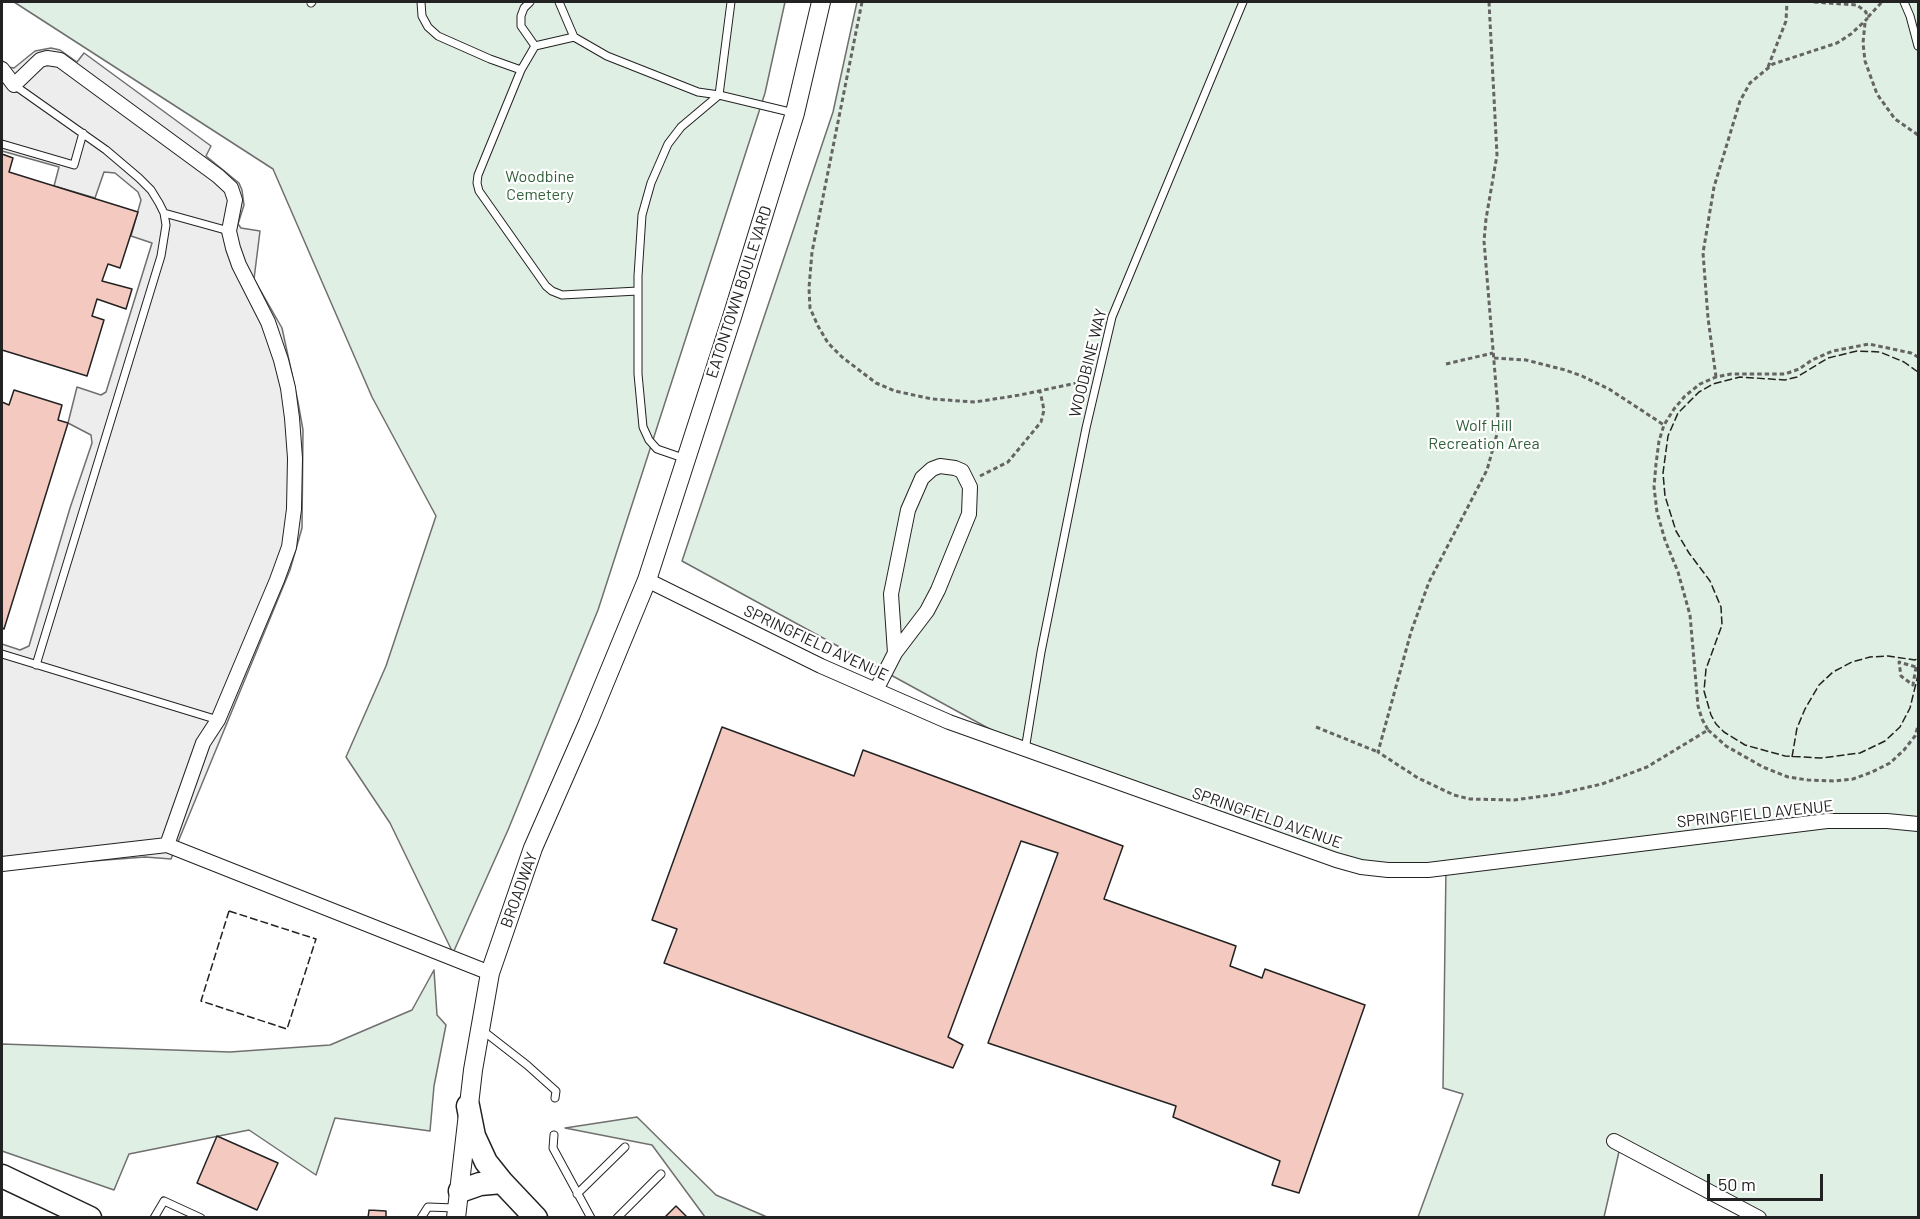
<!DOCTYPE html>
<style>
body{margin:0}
#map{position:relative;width:1920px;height:1219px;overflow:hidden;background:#fff;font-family:Barlow,sans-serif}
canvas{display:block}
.frame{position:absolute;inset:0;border:3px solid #222;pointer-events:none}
.scale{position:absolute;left:1707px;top:1174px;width:116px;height:27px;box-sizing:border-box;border:3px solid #222;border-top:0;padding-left:8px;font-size:18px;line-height:21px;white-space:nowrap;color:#222;-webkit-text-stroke:4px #fff;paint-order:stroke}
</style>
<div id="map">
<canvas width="1920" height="1219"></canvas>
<div class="frame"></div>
<div class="scale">50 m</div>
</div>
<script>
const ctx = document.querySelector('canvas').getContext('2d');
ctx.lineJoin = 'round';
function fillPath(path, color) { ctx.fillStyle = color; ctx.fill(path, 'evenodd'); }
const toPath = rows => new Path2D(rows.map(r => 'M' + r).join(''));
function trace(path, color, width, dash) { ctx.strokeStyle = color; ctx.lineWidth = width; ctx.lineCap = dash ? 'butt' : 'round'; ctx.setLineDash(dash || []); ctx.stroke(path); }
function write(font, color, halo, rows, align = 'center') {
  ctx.font = font + ' Barlow,sans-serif'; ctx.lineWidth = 4.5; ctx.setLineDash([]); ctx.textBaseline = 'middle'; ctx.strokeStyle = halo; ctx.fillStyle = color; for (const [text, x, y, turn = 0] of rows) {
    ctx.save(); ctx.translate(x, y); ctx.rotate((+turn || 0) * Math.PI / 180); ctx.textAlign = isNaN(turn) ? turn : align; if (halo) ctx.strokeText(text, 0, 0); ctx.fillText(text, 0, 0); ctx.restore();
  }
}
const green = toPath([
 [14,2,785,2,765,93,598,610,508,830,453,953,390,823,346,757,386,666,436,516,372,397,273,169,14,2],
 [857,2,1918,2,1918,1217,1761,1217,1621,1143,1604,1217,1418,1217,1463,1094,1443,1088,1446,867,1359,863,1030,751,682,561,833,112,857,2],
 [434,970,437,1015,446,1025,434,1086,430,1131,335,1118,316,1175,249,1130,129,1154,114,1190,2,1151,2,1044,230,1052,330,1045,412,1010,434,970],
 [637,1117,716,1195,767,1217,705,1217,652,1145,565,1128,637,1117]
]);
fillPath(green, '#e0efe3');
trace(green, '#6f6f6f', 1.5);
const parking = toPath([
 [51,48,60,50,77,62,84,53,211,146,206,156,239,183,242,190,244,205,238,224,241,228,260,231,254,279,282,328,298,402,303,430,302,528,290,570,171,859,145,857,2,868,2,644,20,650,29,646,70,508,92,443,91,435,68,423,77,387,101,395,106,392,152,243,131,236,141,200,138,192,115,173,104,172,95,198,54,186,59,167,2,151,2,60,7,67,14,68,35,51,51,48]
]);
fillPath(parking, '#ededed');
trace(parking, '#6f6f6f', 1.5);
const building = toPath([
 [2,154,13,158,9,172,138,212,120,268,108,264,102,281,132,289,126,309,97,299,92,316,104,320,87,376,2,350,2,154],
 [14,390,62,405,58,420,68,423,4,629,2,628,2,402,9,405,14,390],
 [722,727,854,776,863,750,1123,846,1104,899,1236,946,1230,966,1262,978,1265,969,1365,1005,1299,1193,1272,1185,1280,1161,1173,1117,1176,1106,988,1043,1058,853,1021,841,948,1037,963,1045,953,1068,664,963,677,929,652,920,722,727],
 [217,1136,278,1163,257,1210,197,1183,217,1136],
 [676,1206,688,1218,664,1218,676,1206],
 [369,1210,386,1211,386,1218,368,1218,369,1210]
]);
fillPath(building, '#f3c9c0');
trace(building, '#222', 1.5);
const service = toPath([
 [421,2,422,16,428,27,438,36,490,59,521,70],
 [530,2,524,8,521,16,521,26,535,46,574,37],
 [559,2,574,37,607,56,698,92,719,95,794,113],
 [1904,2,1910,16,1918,46],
 [311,3,312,2],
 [535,46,521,70,478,175,477,183,479,191,546,286,552,291,562,295,638,291],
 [14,85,106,150,139,178,151,190,159,203,164,213,166,225,161,256,36,665],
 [2,144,74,165,83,133],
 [164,213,229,231],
 [686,459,657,449,649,440,643,427,638,374,638,276,642,215,651,183,668,144,681,127,719,95,731,2],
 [2,654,218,720],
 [1025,750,1041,652,1086,428,1112,317,1243,2],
 [482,1030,527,1065,556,1091,555,1098],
 [554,1135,553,1148,591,1218],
 [577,1194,625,1147],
 [154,1218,164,1201,201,1218],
 [421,1218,428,1207,455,1208],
 [617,1218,661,1174]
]);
const minor = toPath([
 [2,69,14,85,40,60,47,58,60,60,218,176,231,188,235,200,229,231,233,248,239,265,268,322,281,360,288,388,292,418,295,458,294,509,289,547,277,580,218,720,203,743,167,845],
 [647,580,821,666,949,722,1336,860,1361,867,1388,870,1428,870,1827,821,1887,821,1918,824],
 [876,690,895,653,927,611,938,590,969,514,970,487,962,471,955,468,940,466,932,469,922,478,908,510,891,594,895,653],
 [2,864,167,845,490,973],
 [1614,1141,1759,1218]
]);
const tertiary = toPath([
 [456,1218,473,1070,490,973,533,848,588,723,647,580,732,317,795,113,821,2]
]);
const trunk = toPath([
 [468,1106,474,1136,486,1162,502,1182,536,1218],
 [2,1176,90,1218],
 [460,1191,480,1184,502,1182]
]);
trace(service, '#222', 9);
trace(minor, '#222', 16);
trace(tertiary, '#222', 20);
trace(trunk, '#222', 25);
trace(toPath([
 [862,2,812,252,809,288,810,308,818,326,828,343,842,357,876,383,895,391,932,399,975,402,1020,395,1086,381],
 [1489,2,1497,155,1486,219,1484,241,1498,410,1497,434,1487,470,1429,582,1411,632,1378,752,1418,778,1454,795,1470,799,1514,800,1558,794,1602,784,1647,767,1708,730,1702,719,1698,706,1690,615,1678,572,1665,540,1657,512,1654,487,1656,464,1659,441,1664,425,1674,409,1685,396,1700,384,1716,377,1731,374,1785,374,1799,369,1812,360,1833,351,1869,344,1911,353,1918,357],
 [1868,17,1882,2],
 [1865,23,1863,43,1865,61,1877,94,1895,119,1918,135],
 [1768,67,1786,21,1787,2],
 [1494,358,1526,360,1565,370,1582,376,1609,389,1664,425],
 [1446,364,1493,353],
 [1716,377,1708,318,1703,253,1714,187,1740,101,1750,83,1773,64,1837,43,1851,34,1867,19,1866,12,1857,5,1813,2],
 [980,476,1008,462,1041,422,1044,410,1040,391],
 [1916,667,1913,685,1901,676,1899,662,1916,667,1918,665],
 [1316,727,1378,752],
 [1708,730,1726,746,1763,767,1788,777,1808,780,1834,781,1853,779,1872,772,1890,763,1904,750,1915,736,1918,726]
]), '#646464', 3, [4.5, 3]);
trace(service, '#fff', 7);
trace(minor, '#fff', 14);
trace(tertiary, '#fff', 18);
trace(trunk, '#fff', 22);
trace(toPath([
 [1918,372,1904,362,1880,352,1857,351,1828,358,1797,377,1785,380,1740,377,1713,384,1699,392,1678,413,1668,436,1663,473,1665,496,1676,531,1689,553,1710,581,1721,607,1722,625,1706,669,1704,691,1711,715,1716,724,1724,732,1745,745,1785,756,1821,758,1860,753,1885,741,1900,727,1910,708,1918,675],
 [1792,757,1797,728,1805,709,1819,685,1833,672,1852,662,1870,657,1888,656,1915,660,1918,658],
 [229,911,316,939,287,1029,201,1001,229,911]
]), '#222', 1.5, [8, 3]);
write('16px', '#2f5e38', '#fff', [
 ["Woodbine",540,177],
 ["Cemetery",540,195],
 ["Wolf Hill",1484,426],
 ["Recreation Area",1484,444]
]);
write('16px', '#222', '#fff', [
 ["EATONTOWN BOULEVARD",739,292,-72],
 ["WOODBINE WAY",1088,363,-76],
 ["SPRINGFIELD AVENUE",816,643,25],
 ["SPRINGFIELD AVENUE",1755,814,-6],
 ["SPRINGFIELD AVENUE",1267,818,19],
 ["BROADWAY",519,890,-70]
]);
</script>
